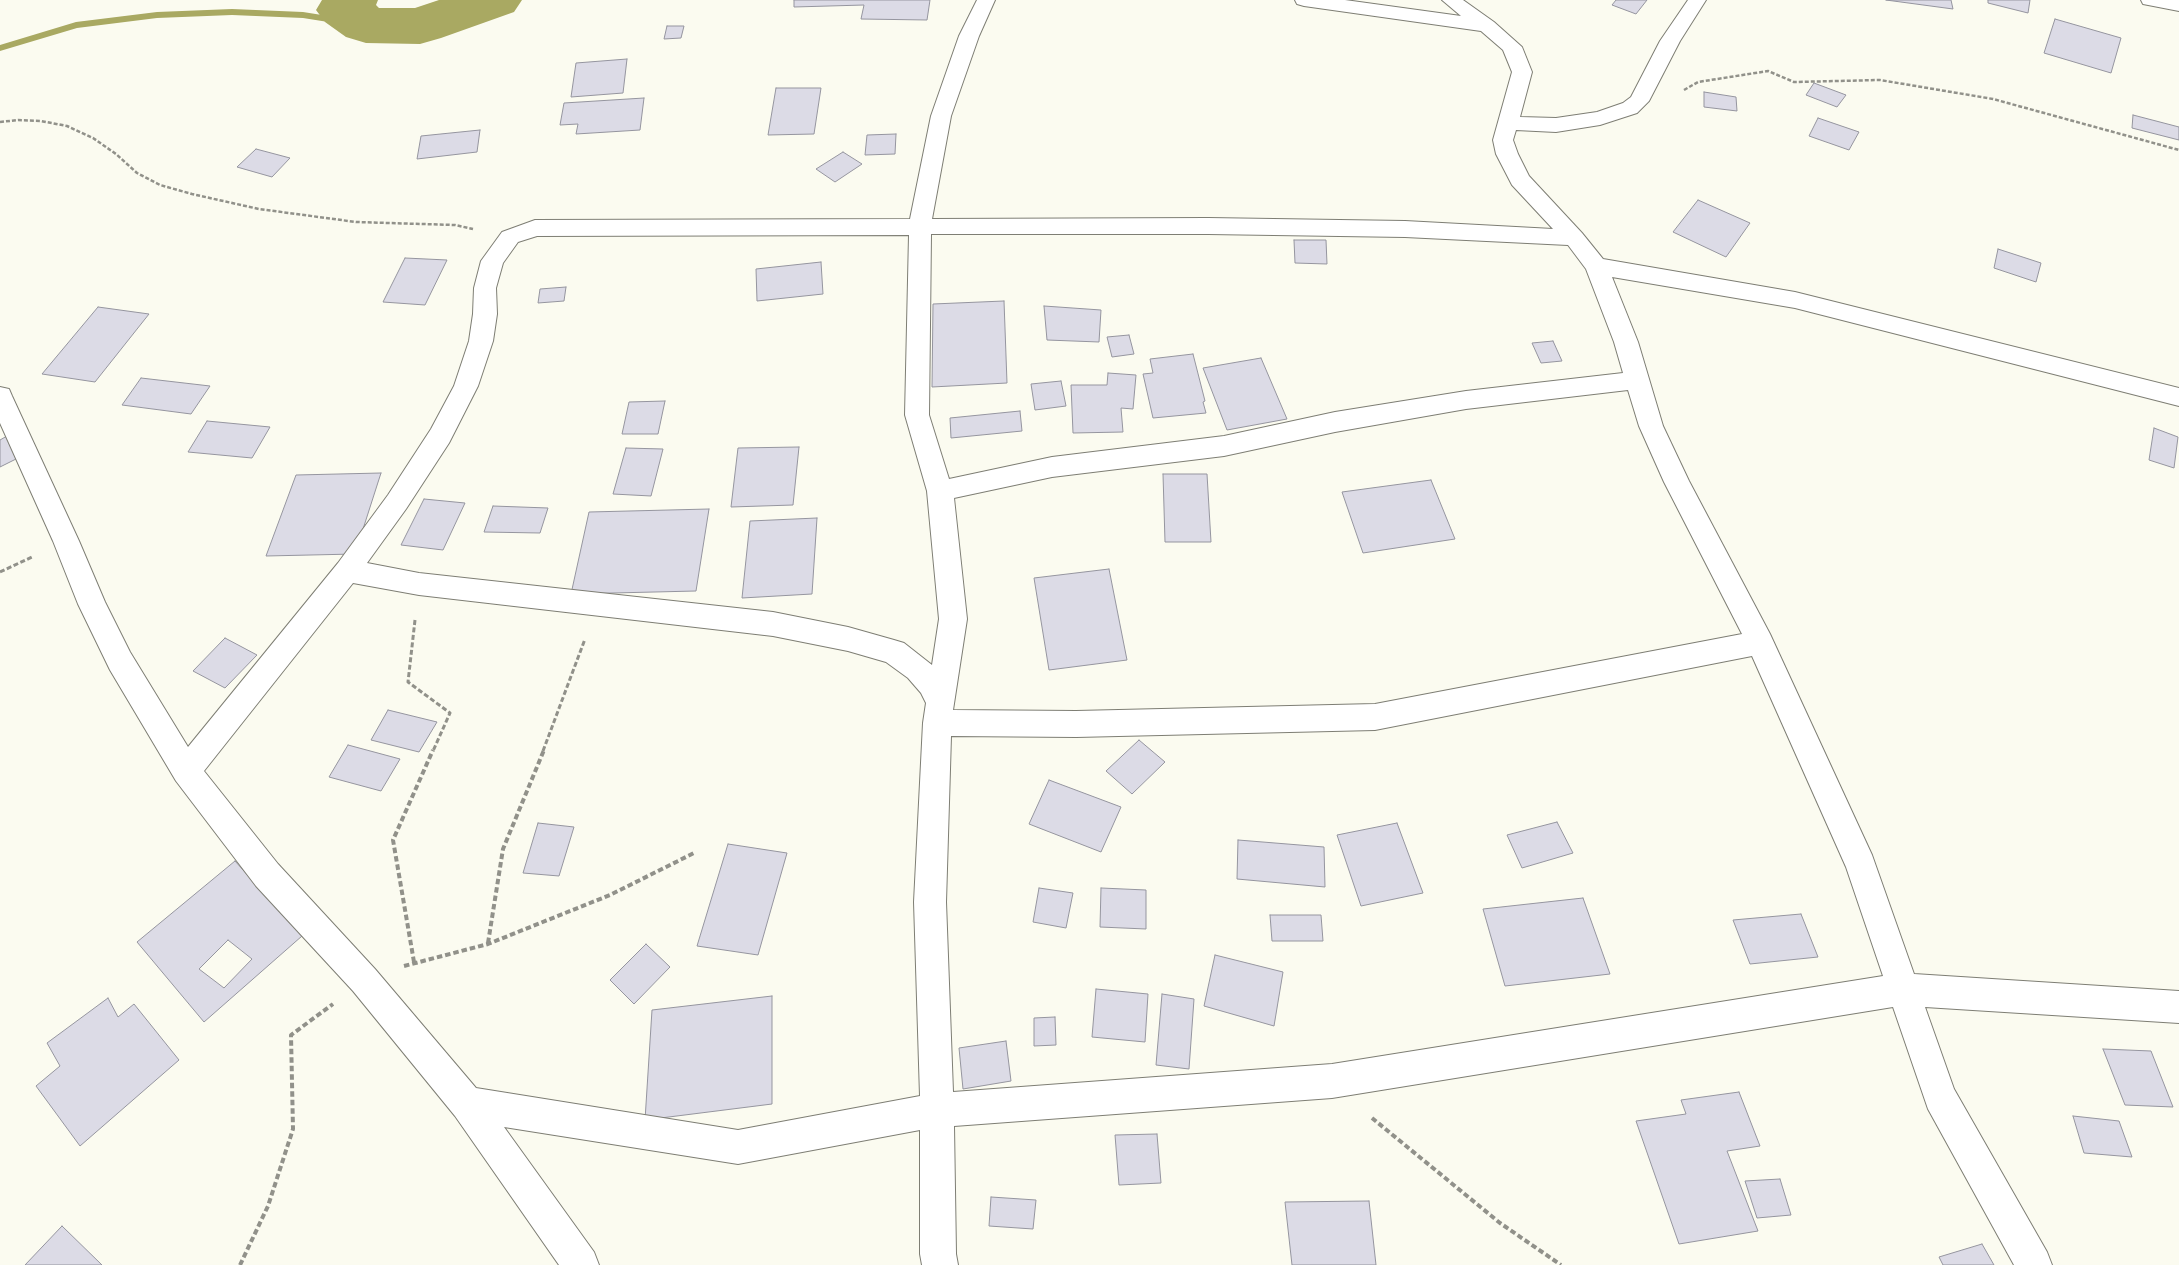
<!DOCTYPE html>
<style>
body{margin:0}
canvas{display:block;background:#fbfbf0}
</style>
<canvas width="2179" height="1265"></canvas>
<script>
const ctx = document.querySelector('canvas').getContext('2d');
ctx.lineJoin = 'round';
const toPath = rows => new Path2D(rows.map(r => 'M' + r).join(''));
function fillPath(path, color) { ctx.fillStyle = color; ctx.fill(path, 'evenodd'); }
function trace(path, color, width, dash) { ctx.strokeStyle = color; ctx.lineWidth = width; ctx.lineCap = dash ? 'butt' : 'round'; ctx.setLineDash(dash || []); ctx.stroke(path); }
fillPath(toPath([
 [232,9,303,12,366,22,371,25,366,28,303,18,232,15,157,18,77,28,0,51,0,45,76,22,157,12,232,9]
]), '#a9a962');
fillPath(toPath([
 [322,0,378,0,376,5,379,8,415,8,439,0,522,0,514,12,441,38,420,44,366,43,346,37,325,22,316,10,322,0]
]), '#a9a962');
const building = toPath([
 [794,0,930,0,927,20,861,19,864,5,794,7,794,0],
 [1616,0,1647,0,1636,14,1612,5,1616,0],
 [1886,0,1951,0,1953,9,1886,0],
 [1988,0,2030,0,2028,13,1988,3,1988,0],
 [2055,19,2121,38,2111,73,2044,53,2055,19],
 [667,26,684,26,681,38,664,39,667,26],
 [627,59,623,93,571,97,576,63,627,59],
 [1814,83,1846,95,1837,107,1806,95,1814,83],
 [776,88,821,88,814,134,768,135,776,88],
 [1704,92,1736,97,1737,111,1704,107,1704,92],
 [644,98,640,130,576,134,578,124,560,125,564,103,644,98],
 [2133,115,2179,127,2179,140,2132,128,2133,115],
 [1818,118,1859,132,1849,150,1809,136,1818,118],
 [480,130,477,152,417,159,421,136,480,130],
 [896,134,895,154,865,155,867,135,896,134],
 [256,149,290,158,272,177,237,167,256,149],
 [843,152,862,164,835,182,816,169,843,152],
 [1698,200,1750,223,1726,257,1673,232,1698,200],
 [1294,240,1326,240,1327,264,1295,263,1294,240],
 [1998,249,2041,263,2036,282,1994,268,1998,249],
 [405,258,447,260,425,305,383,302,405,258],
 [821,262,823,294,757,301,756,269,821,262],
 [566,287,564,301,538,303,540,289,566,287],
 [1004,301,1007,383,932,387,933,304,1004,301],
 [1044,306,1101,310,1099,342,1047,340,1044,306],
 [98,307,149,314,95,382,42,374,98,307],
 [1129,335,1134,354,1112,357,1107,337,1129,335],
 [1553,341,1562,361,1541,363,1532,343,1553,341],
 [1193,354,1205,401,1203,402,1206,413,1153,418,1143,374,1153,373,1150,359,1193,354],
 [1261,358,1287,419,1227,430,1203,368,1261,358],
 [1108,373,1136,375,1133,409,1121,408,1123,432,1073,433,1071,385,1107,385,1108,373],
 [141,378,210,386,191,414,122,405,141,378],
 [1061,381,1066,406,1035,410,1031,384,1061,381],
 [665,401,658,434,622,434,629,402,665,401],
 [1020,411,1022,431,951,438,950,418,1020,411],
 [207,421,270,427,252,458,188,452,207,421],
 [2154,428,2178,437,2174,468,2149,460,2154,428],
 [7,436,20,457,0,467,0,440,7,436],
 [799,447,793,505,731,507,738,448,799,447],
 [626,448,663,449,651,496,613,494,626,448],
 [381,473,355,554,266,556,296,475,381,473],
 [1163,474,1207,474,1211,542,1165,542,1163,474],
 [1431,480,1455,539,1363,553,1342,492,1431,480],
 [424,499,465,503,443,550,401,545,424,499],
 [493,506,548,508,540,533,484,532,493,506],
 [709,509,696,591,571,594,589,512,709,509],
 [817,518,812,594,742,598,750,521,817,518],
 [1109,569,1127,660,1049,670,1034,578,1109,569],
 [225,638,257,655,225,688,193,671,225,638],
 [388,710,437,722,419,752,371,740,388,710],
 [1139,740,1165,762,1132,794,1106,771,1139,740],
 [348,745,400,759,381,791,329,777,348,745],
 [1049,780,1121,807,1101,852,1029,824,1049,780],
 [1557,822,1573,853,1522,868,1507,835,1557,822],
 [538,823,574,827,559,876,523,873,538,823],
 [1397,823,1423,893,1361,906,1337,835,1397,823],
 [1238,840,1324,847,1325,887,1237,879,1238,840],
 [728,844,787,853,758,955,697,946,728,844],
 [235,861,302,936,204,1022,137,942,235,861],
 [228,940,252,959,224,988,199,969,228,940],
 [1039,888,1073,893,1066,928,1033,922,1039,888],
 [1101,888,1146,890,1146,929,1100,927,1101,888],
 [1583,898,1610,974,1505,986,1483,909,1583,898],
 [1801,914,1818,957,1750,964,1733,920,1801,914],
 [1270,915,1321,915,1323,941,1272,941,1270,915],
 [646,944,670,967,634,1004,610,980,646,944],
 [1215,955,1283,972,1274,1026,1204,1006,1215,955],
 [1096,989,1148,994,1145,1042,1092,1037,1096,989],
 [1162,994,1194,999,1189,1069,1156,1065,1162,994],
 [772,996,772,1104,645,1120,652,1010,772,996],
 [108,998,118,1017,134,1004,179,1060,80,1146,36,1086,60,1066,47,1043,108,998],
 [1055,1017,1056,1045,1034,1046,1034,1018,1055,1017],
 [1006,1041,1011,1081,963,1089,959,1048,1006,1041],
 [2103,1049,2151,1051,2173,1107,2125,1105,2103,1049],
 [1739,1092,1760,1146,1727,1151,1758,1231,1679,1244,1636,1121,1686,1114,1681,1100,1739,1092],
 [2073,1116,2119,1121,2132,1157,2084,1153,2073,1116],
 [1157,1134,1161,1183,1119,1185,1115,1135,1157,1134],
 [1780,1179,1791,1215,1757,1218,1745,1181,1780,1179],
 [991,1197,1036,1200,1033,1229,989,1226,991,1197],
 [1369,1201,1376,1265,1292,1265,1285,1202,1369,1201],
 [62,1226,102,1265,25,1265,62,1226],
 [1982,1244,1994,1265,1943,1265,1939,1257,1982,1244]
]);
fillPath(building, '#dcdbe6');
trace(building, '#95959f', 1);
const minor = toPath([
 [977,0,995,0,979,36,951,116,932,219,1208,218,1405,221,1553,229,1512,185,1496,154,1493,140,1512,72,1503,50,1481,31,1304,6,1297,4,1295,0,1345,0,1461,16,1442,0,1463,0,1494,22,1522,47,1532,72,1520,117,1556,118,1597,112,1623,103,1631,97,1660,41,1688,0,1706,0,1680,41,1649,101,1637,113,1600,125,1556,132,1516,130,1513,140,1518,154,1529,176,1582,233,1603,259,1795,292,2179,388,2179,406,1795,308,1612,277,1638,342,1663,426,1689,481,1770,634,1872,855,1914,974,2179,991,2179,1023,1925,1007,1954,1089,2047,1252,2052,1265,2014,1265,1928,1109,1893,1007,1332,1098,954,1126,956,1254,958,1265,922,1265,920,1254,920,1130,738,1164,504,1127,594,1252,599,1265,559,1265,455,1116,353,991,256,886,176,781,110,670,78,604,53,541,0,423,0,387,9,389,12,396,79,541,105,602,130,652,188,747,338,563,388,495,431,429,454,386,469,341,473,314,474,288,481,261,502,232,535,220,910,219,931,116,959,36,977,0],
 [931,234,1208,234,1405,237,1568,245,1586,269,1614,342,1623,373,1466,391,1335,412,1224,436,1052,457,949,479,929,415,931,234],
 [909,235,905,415,927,491,939,619,932,665,904,643,894,640,848,627,773,612,419,573,367,563,406,509,449,443,478,386,493,341,497,314,496,288,503,263,518,242,537,236,909,235],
 [1628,390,1639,426,1664,482,1742,634,1375,704,1076,711,953,710,967,619,954,498,1052,477,1224,456,1335,432,1466,409,1628,390],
 [353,583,419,595,773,636,848,651,886,662,908,678,921,693,926,703,923,723,914,902,920,1096,738,1130,476,1088,375,969,278,864,204,771,353,583],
 [1752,656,1846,867,1883,976,1332,1064,953,1092,946,902,951,736,1076,737,1375,730,1752,656],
 [2141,0,2179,0,2179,11,2143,4,2141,0]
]);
trace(minor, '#7e7e74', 2);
trace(toPath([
 [1684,90,1698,82,1768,71,1794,82,1880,80,1993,99,2179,150],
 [0,122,18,120,41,121,67,126,93,138,116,154,137,173,160,185,192,194,259,209,356,222,455,225,473,229]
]), '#91918a', 2.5, [4, 2]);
trace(toPath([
 [0,572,32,557],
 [415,620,408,682,450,713,433,751],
 [543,751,585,639]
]), '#91918a', 3, [5, 2.5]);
trace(toPath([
 [488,943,503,849,544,750],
 [414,962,393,840,433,750],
 [404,966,488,944,610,895,696,852],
 [1372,1118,1500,1223,1561,1265],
 [240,1265,268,1206,293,1129,291,1035,333,1004]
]), '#91918a', 4, [5.5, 3]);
fillPath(minor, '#fff');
</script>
